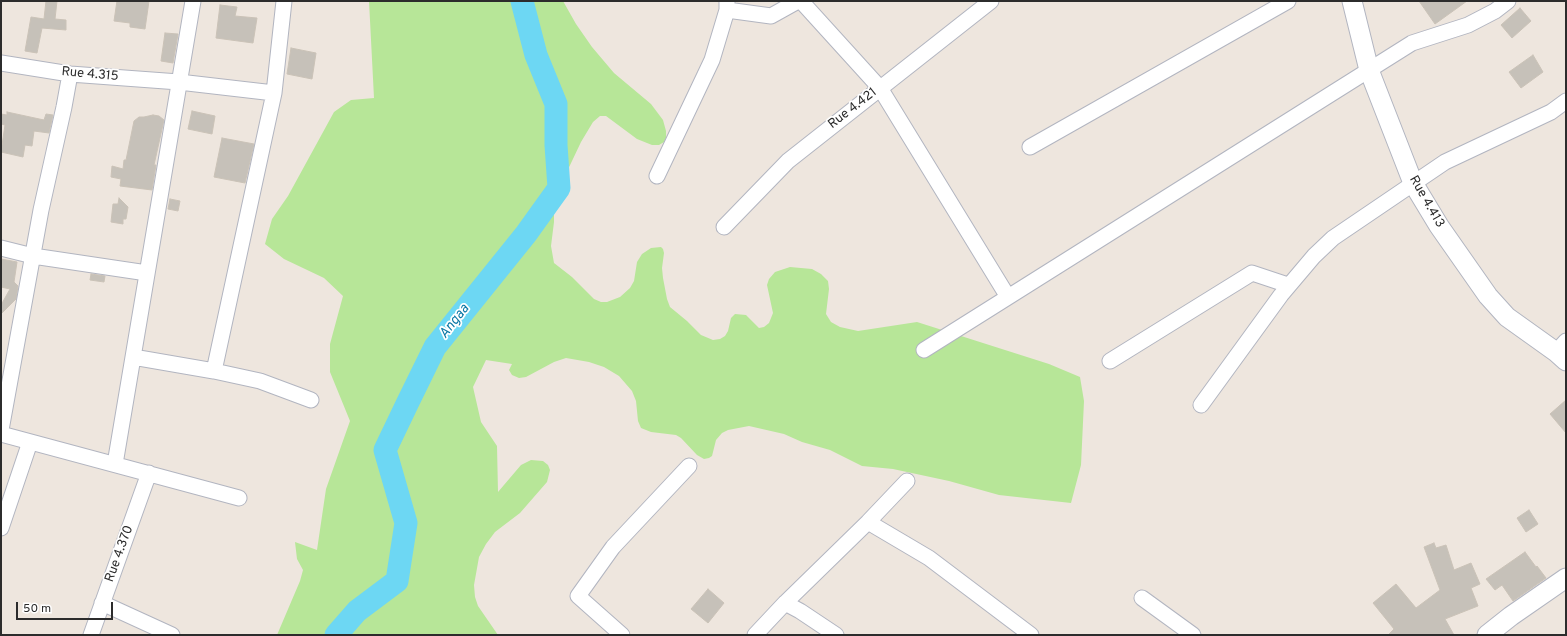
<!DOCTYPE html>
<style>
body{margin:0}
#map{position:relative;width:1567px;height:636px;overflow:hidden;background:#eee6de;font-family:Overpass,sans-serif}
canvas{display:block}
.frame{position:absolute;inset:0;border:2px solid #2c2c2c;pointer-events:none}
.scale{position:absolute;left:16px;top:602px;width:97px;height:18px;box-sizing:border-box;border:2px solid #2c2c2c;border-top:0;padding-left:5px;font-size:12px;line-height:14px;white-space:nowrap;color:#2c2c2c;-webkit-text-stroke:3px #fff;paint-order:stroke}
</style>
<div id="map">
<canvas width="1567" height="636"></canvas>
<div class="frame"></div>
<div class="scale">50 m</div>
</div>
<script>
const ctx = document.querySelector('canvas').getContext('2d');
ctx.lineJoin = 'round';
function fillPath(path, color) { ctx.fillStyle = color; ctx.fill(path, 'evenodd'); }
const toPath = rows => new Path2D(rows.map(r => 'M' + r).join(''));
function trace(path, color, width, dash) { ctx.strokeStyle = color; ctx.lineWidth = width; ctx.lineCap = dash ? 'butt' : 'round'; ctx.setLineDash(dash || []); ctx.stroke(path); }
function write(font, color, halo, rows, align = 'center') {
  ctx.font = font + ' Overpass,sans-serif'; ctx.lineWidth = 3.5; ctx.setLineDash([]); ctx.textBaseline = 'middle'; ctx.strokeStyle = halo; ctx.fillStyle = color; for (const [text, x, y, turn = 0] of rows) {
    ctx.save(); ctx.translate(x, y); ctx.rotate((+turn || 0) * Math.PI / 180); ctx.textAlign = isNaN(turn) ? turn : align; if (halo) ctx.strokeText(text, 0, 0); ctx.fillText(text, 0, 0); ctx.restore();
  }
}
fillPath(toPath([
 [369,1,563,1,576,24,592,47,614,73,651,104,663,120,666,131,666,138,664,142,659,145,652,145,637,139,606,116,600,116,593,122,581,142,554,199,554,222,551,246,554,263,572,277,594,299,601,302,607,302,620,297,630,288,634,281,637,262,642,254,651,248,661,247,663,249,664,253,662,268,663,278,667,299,670,307,687,321,701,335,713,340,720,339,725,336,728,331,731,318,735,314,746,315,759,328,764,327,769,323,773,313,767,285,769,279,775,272,790,267,812,269,821,274,828,281,829,289,826,314,831,322,840,327,858,331,917,322,1049,364,1080,377,1084,401,1081,465,1071,503,999,495,949,481,893,469,862,466,830,450,802,442,784,434,749,426,728,430,722,433,716,440,712,456,709,458,704,459,697,455,681,438,676,435,651,432,641,428,638,421,636,401,632,391,619,376,604,367,589,362,566,358,554,362,526,377,519,378,512,375,509,370,512,364,486,360,473,387,481,422,497,446,498,492,521,465,531,460,543,461,548,465,550,470,547,482,520,513,495,532,486,544,479,557,474,585,475,597,478,606,498,635,277,635,300,581,303,570,297,559,295,542,317,550,326,489,350,421,330,372,330,344,343,296,324,278,284,259,265,244,272,219,288,196,334,112,351,100,374,98]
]), '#b7e698');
trace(toPath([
 [336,635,357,611,397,581,406,523,385,450,408,402,435,347,526,234,559,188,556,145,556,104,536,55,522,1]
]), '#6dd7f3', 23);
const building = toPath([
 [46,1,57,1,55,19,66,20,66,30,42,28,37,53,25,51,31,17,44,19,46,1],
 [117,1,149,1,145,29,130,27,130,23,114,21,117,1],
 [1419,1,1467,1,1435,24,1419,1],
 [220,5,237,7,235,16,257,18,253,43,216,38,220,5],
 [1520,8,1531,21,1512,38,1501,25,1520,8],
 [165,33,178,34,173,63,161,61,165,33],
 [291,48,316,53,312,79,287,74,291,48],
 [1533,55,1543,72,1521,88,1509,72,1533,55],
 [192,111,215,116,212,134,188,129,192,111],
 [7,112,44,120,46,114,53,115,49,133,34,131,32,146,25,145,23,157,1,152,5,125,1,124,1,114,7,115,7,112],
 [153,115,159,116,164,120,154,165,156,165,152,190,120,186,121,179,111,177,112,166,123,169,124,160,126,160,134,121,139,117,144,117,153,115],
 [222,138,254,144,245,183,214,177,222,138],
 [119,198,128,207,126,219,123,219,123,224,111,222,113,204,118,204,119,198],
 [170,199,180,201,178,211,168,209,170,199],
 [1,259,17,262,14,282,18,286,16,299,1,314,1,305,10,289,1,287,1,259],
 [91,274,105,276,104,282,90,280,91,274],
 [1566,400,1566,433,1550,414,1566,400],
 [1529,510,1538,524,1526,532,1517,518,1529,510],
 [1434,543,1436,548,1446,545,1454,570,1471,563,1480,584,1471,588,1478,606,1445,619,1454,635,1388,635,1394,629,1373,603,1396,584,1416,608,1440,590,1424,547,1434,543],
 [1525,552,1536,567,1537,566,1546,578,1513,601,1502,585,1495,590,1486,579,1525,552],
 [708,589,724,603,708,623,691,609,708,589]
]);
fillPath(building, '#c6c1b9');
trace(building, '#cac2b7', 1);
const minor = toPath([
 [801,1,880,88,1008,297],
 [727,10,771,16,798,1],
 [1,63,70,74,179,82,274,93],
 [1030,147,1288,1],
 [657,176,712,60,727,10,727,1],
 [724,227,788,161,991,1],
 [1,248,33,256,147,273],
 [924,350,1412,43,1468,25,1495,11,1508,1],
 [1556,352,1566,341],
 [133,357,214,371,260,381,311,400],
 [1110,361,1252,273,1288,285],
 [214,371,274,93,284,1],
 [1201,405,1281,295,1314,256,1333,238,1445,162,1551,112,1566,101],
 [1,430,41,210,64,107,70,74],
 [1,434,239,498],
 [115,464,193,1],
 [868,522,929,558,1031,635],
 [1,528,30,442],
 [1142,598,1193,635],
 [102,603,172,635],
 [785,603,800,611,836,635],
 [91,635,149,473],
 [622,635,578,596,613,547,689,466],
 [755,635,785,603,868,522,907,481]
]);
const tertiary = toPath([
 [1352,1,1369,70,1413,183,1439,226,1488,296,1507,317,1556,352,1566,361],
 [1487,635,1511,616,1566,578]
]);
trace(minor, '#b2b5c0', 17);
trace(tertiary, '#b2b5c0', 21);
trace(minor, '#fff', 15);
trace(tertiary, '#fff', 19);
write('13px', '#2c2c2c', '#fff', [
 ["Rue 4.315",90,75,5],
 ["Rue 4.421",853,109,-38],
 ["Rue 4.413",1426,202,60],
 ["Rue 4.370",120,554,-70]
]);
write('italic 14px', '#0876a4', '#fff', [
 ["Angaa",455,322,-52]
]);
</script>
